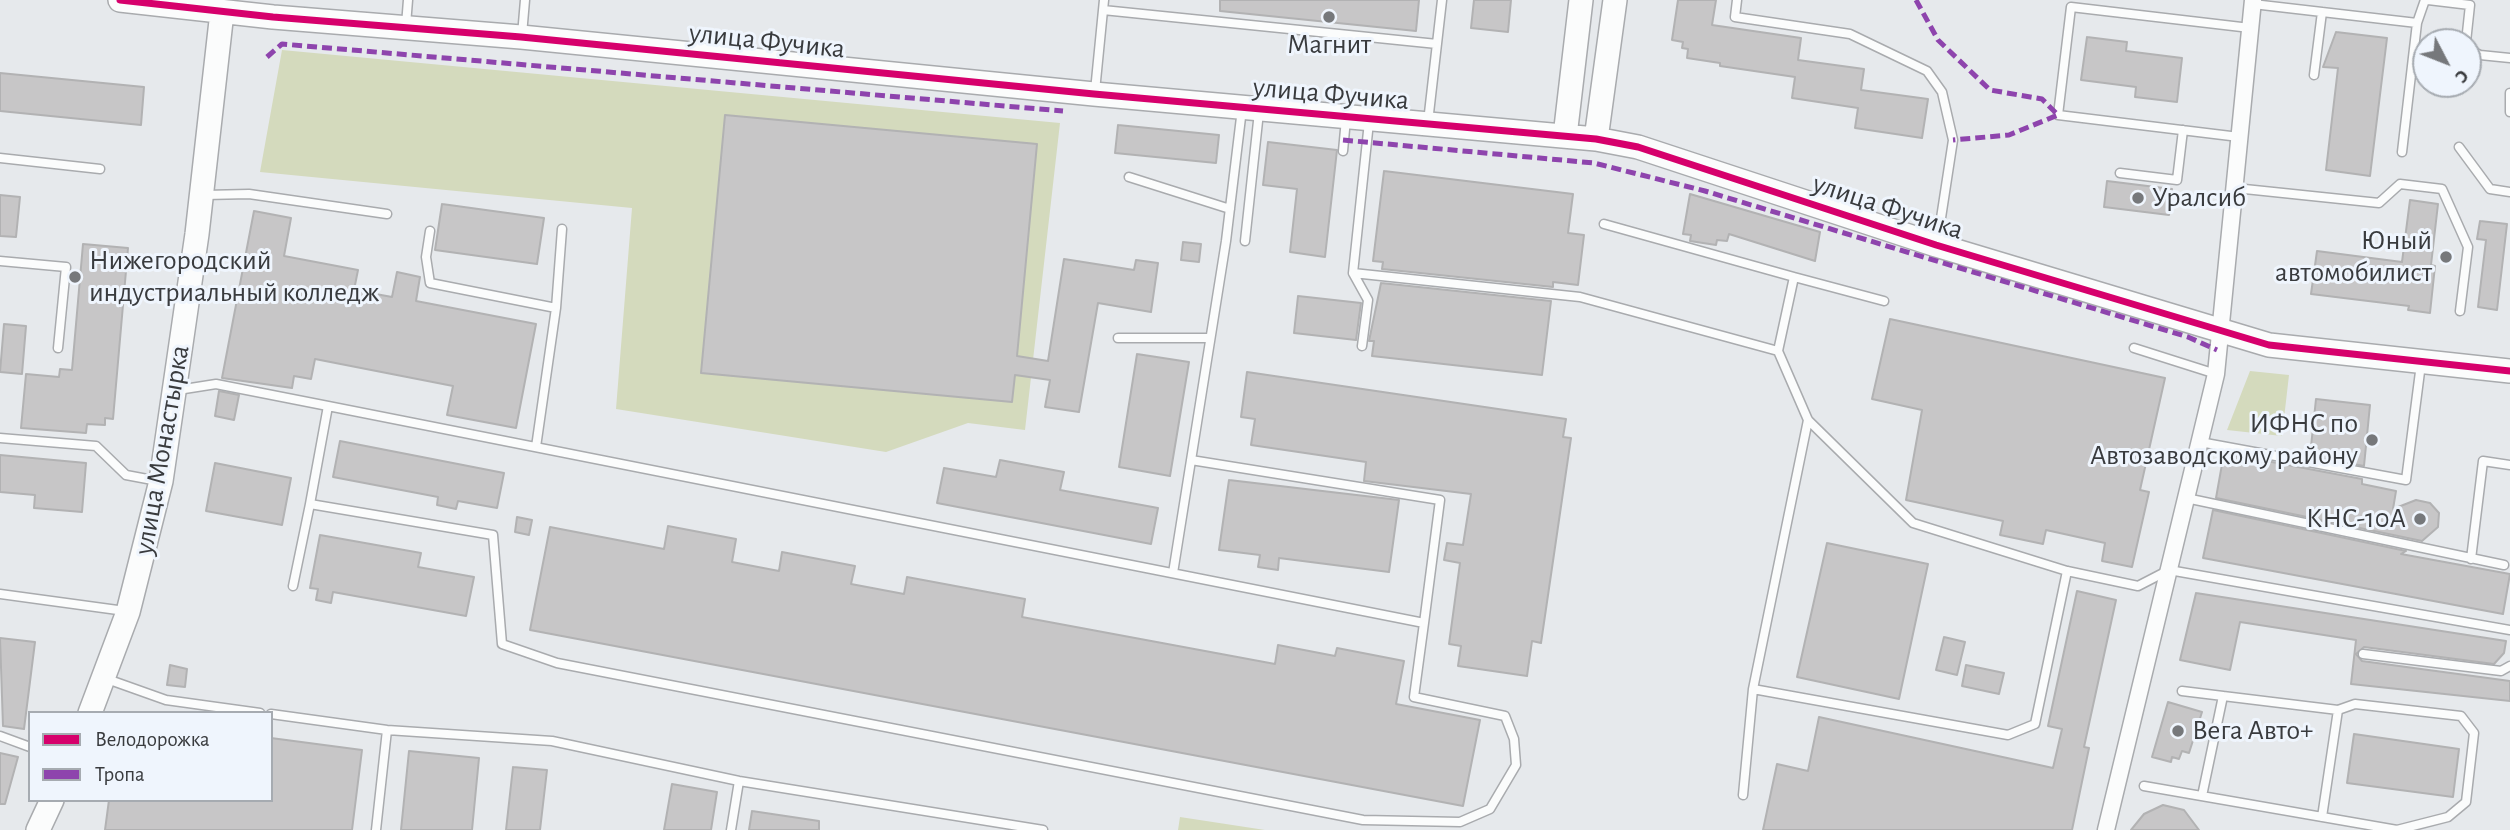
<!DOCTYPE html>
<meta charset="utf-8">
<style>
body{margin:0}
#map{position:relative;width:2510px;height:830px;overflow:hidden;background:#e6e9ec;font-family:"Alegreya Sans",sans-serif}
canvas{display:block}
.legend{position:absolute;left:28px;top:711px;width:245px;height:91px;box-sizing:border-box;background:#eff5fd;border:2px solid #a6abb1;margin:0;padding:9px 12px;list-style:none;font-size:21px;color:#393b3e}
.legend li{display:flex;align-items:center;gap:14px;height:35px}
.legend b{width:35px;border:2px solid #a6abb1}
.north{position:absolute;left:2412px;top:28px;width:70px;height:70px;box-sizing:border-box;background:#eff5fd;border:2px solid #a6abb1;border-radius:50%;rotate:132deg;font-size:19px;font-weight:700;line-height:28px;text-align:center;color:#393b3e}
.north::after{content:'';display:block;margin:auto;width:24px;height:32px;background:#76787b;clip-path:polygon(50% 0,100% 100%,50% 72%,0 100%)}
</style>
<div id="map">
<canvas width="2510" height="830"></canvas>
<ul class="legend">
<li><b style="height:9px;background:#d6006c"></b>Велодорожка</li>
<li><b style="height:9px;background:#8e44ad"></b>Тропа</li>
</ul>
<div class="north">С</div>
</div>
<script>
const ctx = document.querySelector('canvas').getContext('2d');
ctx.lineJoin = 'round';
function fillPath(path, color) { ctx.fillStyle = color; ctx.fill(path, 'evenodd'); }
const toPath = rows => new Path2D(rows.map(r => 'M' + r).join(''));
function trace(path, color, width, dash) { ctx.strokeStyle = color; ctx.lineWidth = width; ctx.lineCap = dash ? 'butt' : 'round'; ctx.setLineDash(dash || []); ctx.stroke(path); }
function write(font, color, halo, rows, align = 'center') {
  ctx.font = font + ' "Alegreya Sans",sans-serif'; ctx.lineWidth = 6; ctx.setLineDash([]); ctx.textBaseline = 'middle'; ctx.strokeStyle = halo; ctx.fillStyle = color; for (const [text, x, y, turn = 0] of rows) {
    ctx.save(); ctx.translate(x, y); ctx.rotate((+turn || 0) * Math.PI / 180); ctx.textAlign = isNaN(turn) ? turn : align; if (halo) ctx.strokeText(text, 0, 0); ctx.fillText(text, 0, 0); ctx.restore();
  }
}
fillPath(toPath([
 [282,50,1060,123,1025,430,968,423,886,452,616,409,632,208,260,172],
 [2250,371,2289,375,2282,436,2227,430],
 [1180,817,1265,830,1178,830]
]), '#d4dabd');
const building = toPath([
 [1220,0,1419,0,1416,31,1220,11,1220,0],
 [1474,0,1511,0,1508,32,1471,28,1474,0],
 [1678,0,1716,0,1712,25,1801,38,1798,60,1864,69,1861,90,1928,99,1922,138,1855,128,1858,108,1792,98,1795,77,1720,66,1720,63,1687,58,1688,49,1682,48,1683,42,1672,40,1678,0],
 [2336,32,2387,38,2370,176,2326,170,2338,68,2323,67,2336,32],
 [2087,37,2127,42,2126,51,2182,58,2177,102,2135,97,2136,87,2081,80,2087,37],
 [0,73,144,87,141,125,0,111,0,73],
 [725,115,1037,144,1017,356,1048,361,1064,259,1134,270,1136,260,1158,263,1151,312,1098,303,1079,412,1045,407,1050,380,1015,375,1012,402,701,373,725,115],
 [1118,125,1219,135,1216,163,1115,153,1118,125],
 [1268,142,1337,150,1325,257,1290,252,1297,189,1263,185,1268,142],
 [1384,171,1573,194,1568,233,1584,235,1578,285,1553,282,1553,287,1382,269,1383,262,1373,261,1384,171],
 [2107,181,2172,189,2169,215,2104,207,2107,181],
 [1690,194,1820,232,1815,261,1729,234,1727,241,1717,240,1716,245,1690,241,1691,235,1683,234,1690,194],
 [0,195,20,197,16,237,0,236,0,195],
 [2410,200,2438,204,2431,265,2435,266,2430,313,2408,310,2409,306,2311,294,2317,251,2402,262,2410,200],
 [442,204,544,218,537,264,435,250,442,204],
 [254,211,291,218,284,256,358,270,354,290,392,297,397,272,420,277,416,301,536,324,516,428,447,415,453,386,315,359,311,379,294,376,292,388,222,378,254,211],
 [2480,221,2507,224,2497,310,2478,307,2486,240,2477,239,2480,221],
 [1183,242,1201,244,1199,262,1181,260,1183,242],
 [83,244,128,248,113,419,105,418,105,425,87,424,86,433,21,428,26,374,59,377,60,369,72,370,83,244],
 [1381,283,1551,301,1542,375,1372,356,1374,341,1369,341,1381,283],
 [1298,296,1361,303,1356,340,1294,333,1298,296],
 [1890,319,2165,378,2140,490,2149,492,2132,567,2102,561,2105,543,2046,530,2043,544,2000,535,2003,521,1906,500,1922,410,1872,399,1890,319],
 [4,324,26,326,22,374,0,372,4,324],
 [1137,354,1189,362,1170,476,1119,467,1137,354],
 [1247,372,1566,419,1563,437,1571,438,1541,643,1532,641,1527,676,1458,666,1461,646,1449,644,1460,563,1444,560,1447,543,1463,545,1471,494,1364,481,1366,462,1251,445,1255,419,1241,417,1247,372],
 [219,391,239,395,234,420,215,416,219,391],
 [2316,399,2370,405,2364,466,2310,456,2316,399],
 [340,441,504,473,497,508,458,501,456,509,437,505,438,497,333,477,340,441],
 [2224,453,2362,479,2362,484,2396,491,2393,509,2416,500,2430,503,2439,513,2438,527,2422,541,2216,498,2224,453],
 [0,455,86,463,82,512,34,508,35,495,0,492,0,455],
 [1000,460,1064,472,1060,490,1158,508,1151,544,937,503,944,468,996,477,1000,460],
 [215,463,291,478,282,525,206,511,215,463],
 [1229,480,1399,500,1389,572,1279,558,1278,570,1258,567,1260,555,1219,550,1229,480],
 [2213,510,2406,551,2401,554,2510,574,2503,614,2203,558,2213,510],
 [517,517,532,520,529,535,515,532,517,517],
 [668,526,736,539,732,562,779,571,782,552,855,566,851,584,904,594,907,577,1025,599,1022,617,1275,664,1278,645,1335,656,1337,648,1404,661,1396,704,1480,720,1463,806,530,630,550,527,664,549,668,526],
 [320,535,421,553,418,567,474,577,466,616,333,592,331,603,316,600,318,589,310,588,320,535],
 [1827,543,1928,564,1899,699,1797,677,1827,543],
 [2077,591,2116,600,2084,747,2089,748,2072,830,1763,830,1777,764,1808,771,1819,717,2053,768,2062,729,2048,726,2077,591],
 [2196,593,2506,641,2504,653,2494,664,2364,647,2356,654,2362,661,2510,681,2510,701,2351,684,2356,640,2240,622,2230,670,2180,660,2196,593],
 [1944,637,1965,642,1957,675,1936,670,1944,637],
 [0,638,35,642,24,729,3,726,0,638],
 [170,665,187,669,185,687,167,685,170,665],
 [1966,665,2004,673,1999,694,1962,686,1966,665],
 [2168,702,2202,712,2189,753,2182,751,2179,759,2172,757,2171,762,2152,757,2168,702],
 [2354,734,2459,749,2453,797,2347,783,2354,734],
 [271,738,362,750,352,830,105,830,109,800,271,800,271,738],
 [409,751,479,758,472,830,401,830,409,751],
 [0,753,18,757,5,804,0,804,0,753],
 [513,767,547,770,540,830,506,830,513,767],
 [672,784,717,792,711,830,664,830,672,784],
 [2163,805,2184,810,2199,830,2131,830,2144,814,2163,805],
 [752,811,819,821,819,830,749,830,752,811]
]);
fillPath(building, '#c7c6c7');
trace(building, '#b2b2b3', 2);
const lane = toPath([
 [1737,0,1735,17,1850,34,1927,71,1942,92,1953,140,1937,244],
 [2428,0,2470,5,2466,42],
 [2253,4,2417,23],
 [1103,10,1437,44],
 [406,25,408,0],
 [522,35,525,0],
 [2468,49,2480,55,2510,58],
 [2314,75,2322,12],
 [1095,91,1104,0],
 [2510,93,2510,112],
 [1428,122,1442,0],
 [2239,137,2058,115,2071,7,2250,28],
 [2459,147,2490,189,2510,192],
 [1343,151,1346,119],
 [2402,152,2417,23,2425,0],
 [0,158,100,169],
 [2120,173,2177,180,2183,130],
 [1129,177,1230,209],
 [2235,188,2379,203,2400,184,2442,189,2468,247,2460,311],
 [205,195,249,194,387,214],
 [1604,224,1794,277,1778,351],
 [430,231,426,257,430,283,556,308],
 [1245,241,1259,112],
 [0,261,66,267,58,348],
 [1353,273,1580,297,1778,351,1808,420,1913,523,2067,571,2138,586,2169,570,2510,630],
 [1794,277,1884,301],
 [1118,338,1210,338],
 [1362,346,1368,300,1353,273,1369,122],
 [2134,348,2216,374],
 [178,390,216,384,328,406,310,504,493,535,502,644,557,663,1363,820,1460,822,1490,809,1516,765,1514,739,1505,716,1414,697,1424,623,328,406],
 [0,438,96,446,126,475,158,481],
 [2200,442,2406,480,2421,364],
 [536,447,556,308,562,229],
 [1191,460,1440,500,1424,623],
 [2186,498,2504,565],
 [2471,559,2483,461,2510,465],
 [1173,573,1226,241,1242,109],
 [293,586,310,504],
 [0,594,125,611],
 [2363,654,2501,671,2510,666],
 [107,679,166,700,260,713],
 [1753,689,1808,420],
 [2182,691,2338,710],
 [271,714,387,730,552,741,739,781,1043,830],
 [0,736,30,747],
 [2144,786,2397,830],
 [1743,795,1753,689,2008,735,2035,724,2067,571],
 [2202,796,2223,696],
 [2322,817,2338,710,2355,704,2461,716,2474,733,2466,802,2448,817,2397,830],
 [376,830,387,730],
 [731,830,739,781]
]);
const street = toPath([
 [2106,830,2216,374,2253,0]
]);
const secondary = toPath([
 [120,0,273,17,521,37,1094,94,1596,139,1638,147,1936,245,2269,345,2510,371],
 [1565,136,1581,0],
 [1596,139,1615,0],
 [90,713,128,612,161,481,197,234,222,12],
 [38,830,52,800]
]);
trace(lane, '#a9abae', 11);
trace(street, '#a9abae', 19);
trace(secondary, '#a9abae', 26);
trace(lane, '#fbfcfc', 8);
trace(street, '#fbfcfc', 16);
trace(secondary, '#fbfcfc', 23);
trace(toPath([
 [1916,0,1938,40,1990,90,2042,99,2058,115,2009,135,1953,140],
 [267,57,282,44,1063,111],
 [1343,140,1594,163,1705,191,2188,337,2217,350]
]), '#8e44ad', 5, [10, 5]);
trace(toPath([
 [120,0,273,17,521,37,1094,94,1596,139,1638,147,1936,245,2269,345,2510,371]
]), '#d6006c', 7);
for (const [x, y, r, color] of [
 [1329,17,7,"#76787b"],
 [2138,198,7,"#76787b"],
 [2446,257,7,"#76787b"],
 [75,277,7,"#76787b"],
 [2372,440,7,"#76787b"],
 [2420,519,7,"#76787b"],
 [2178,731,7,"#76787b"]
]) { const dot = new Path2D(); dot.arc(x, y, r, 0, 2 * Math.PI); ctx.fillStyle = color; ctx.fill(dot); trace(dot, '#eff5fd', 2.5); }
write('28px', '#393b3e', '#eff5fd', [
 ["улица Фучика",767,41,6],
 ["улица Фучика",1331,94,5],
 ["улица Фучика",1888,207,18],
 ["улица Монастырка",162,450,-80]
]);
write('28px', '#393b3e', '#eff5fd', [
 ["Магнит",1329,45,"center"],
 ["Уралсиб",2152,198],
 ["Юный",2432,241,"right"],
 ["автомобилист",2432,273,"right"],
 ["Нижегородский",89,261],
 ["индустриальный колледж",89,293],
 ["ИФНС по",2358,424,"right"],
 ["Автозаводскому району",2358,456,"right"],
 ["КНС-10А",2406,519,"right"],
 ["Вега Авто+",2192,731]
], 'left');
</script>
